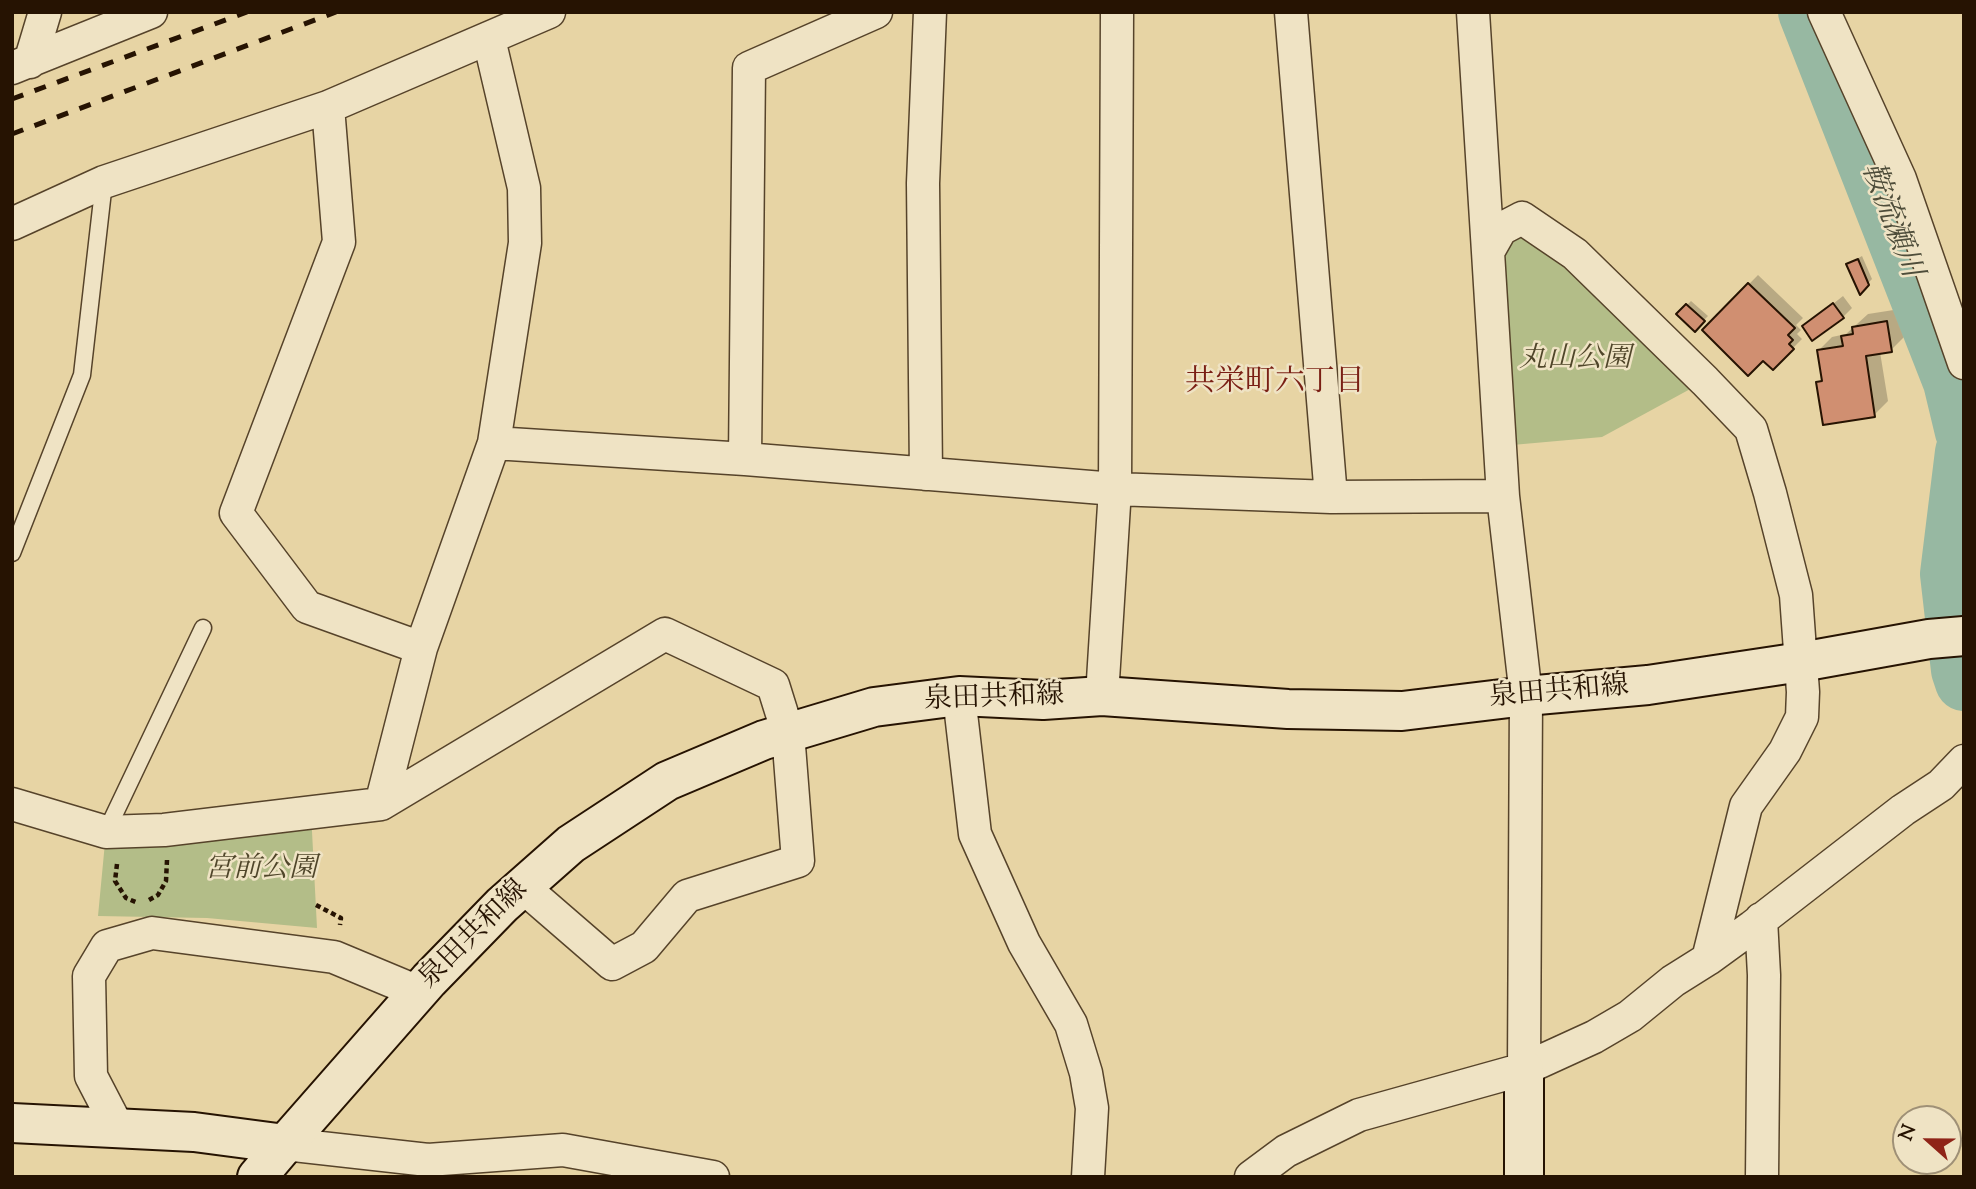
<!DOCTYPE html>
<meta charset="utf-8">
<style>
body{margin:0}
#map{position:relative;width:1976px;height:1189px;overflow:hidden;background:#e7d4a4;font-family:"Sorts Mill Goudy",serif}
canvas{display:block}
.frame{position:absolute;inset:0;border:14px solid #261302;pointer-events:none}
.north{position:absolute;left:1892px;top:1105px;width:70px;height:70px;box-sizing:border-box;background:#efe3c4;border:2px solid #9f9076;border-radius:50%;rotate:291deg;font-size:19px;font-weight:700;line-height:28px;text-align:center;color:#261302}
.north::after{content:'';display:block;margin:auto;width:24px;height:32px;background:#8f2418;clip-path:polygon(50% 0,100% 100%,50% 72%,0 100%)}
</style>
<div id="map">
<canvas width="1976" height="1189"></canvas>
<div class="frame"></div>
<div class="north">N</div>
</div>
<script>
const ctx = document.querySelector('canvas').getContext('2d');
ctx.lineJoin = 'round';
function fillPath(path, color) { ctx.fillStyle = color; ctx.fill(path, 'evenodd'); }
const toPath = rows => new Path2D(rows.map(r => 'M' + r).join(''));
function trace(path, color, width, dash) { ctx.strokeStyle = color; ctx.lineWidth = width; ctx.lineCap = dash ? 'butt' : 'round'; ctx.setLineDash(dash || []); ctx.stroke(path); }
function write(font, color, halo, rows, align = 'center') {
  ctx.font = font + ' "Sorts Mill Goudy","Noto Serif JP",serif'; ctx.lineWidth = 5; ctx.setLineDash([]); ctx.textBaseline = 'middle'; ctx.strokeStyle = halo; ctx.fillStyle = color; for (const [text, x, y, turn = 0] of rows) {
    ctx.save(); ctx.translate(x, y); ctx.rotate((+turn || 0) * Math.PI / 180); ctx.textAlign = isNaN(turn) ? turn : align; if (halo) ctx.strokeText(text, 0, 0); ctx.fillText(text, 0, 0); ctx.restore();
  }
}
fillPath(toPath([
 [1522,218,1705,381,1602,437,1501,446,1501,229],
 [311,812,317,928,207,918,98,916,106,832]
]), '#b3bd88');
fillPath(toPath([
 [1862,256,1872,279,1860,292,1848,264],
 [1758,275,1803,318,1796,325,1801,330,1797,334,1802,339,1773,368,1763,359,1704,330],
 [1843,296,1852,308,1843,317,1804,327],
 [1691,301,1708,316,1695,329,1678,314],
 [1900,309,1904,337,1891,350,1880,352,1888,401,1874,415,1818,383,1823,378,1819,350,1832,337,1846,334,1868,314]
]), '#0003');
trace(toPath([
 [1807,12,1952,382,1964,432],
 [1964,452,1949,574,1960,670,1964,682]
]), '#97b8a2', 58);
const building = toPath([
 [1858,259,1869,285,1860,295,1846,264,1858,259],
 [1748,283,1795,328,1788,335,1793,340,1789,344,1794,349,1773,370,1763,361,1748,376,1702,330,1748,283],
 [1833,303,1844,318,1812,341,1802,326,1833,303],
 [1686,304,1705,321,1695,332,1676,314,1686,304],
 [1887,321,1892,352,1866,356,1875,417,1823,425,1816,382,1822,381,1817,350,1843,346,1841,336,1853,334,1852,327,1887,321]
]);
fillPath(building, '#d08f71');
trace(building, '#261302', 2);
const lane = toPath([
 [12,553,82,375,104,182],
 [106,832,203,628]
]);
const street = toPath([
 [1291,12,1331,497],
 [1473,12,1488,252],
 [1824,12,1900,179,1964,363],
 [30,62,45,12],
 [12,68,151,12],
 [328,107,339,242,236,513,307,607,421,648],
 [12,224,104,182,328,107,549,12],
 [494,443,745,459,1115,489,1331,497,1503,496],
 [745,459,749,68,876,12],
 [926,474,923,183,930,12],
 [959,696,975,834,1024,943,1071,1024,1086,1073,1092,1108,1088,1177],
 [1102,696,1115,489,1117,12],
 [12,804,106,832,164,830,381,804,421,648,494,443,525,243,524,188,489,39],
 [381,804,665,634,773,685,788,733,798,861,687,896,644,947,612,964,523,887],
 [1761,919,1764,975,1762,1177],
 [1708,959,1746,806,1785,751,1802,717,1803,692,1796,595,1770,493,1751,429,1705,381,1575,254,1522,218,1501,229,1488,252,1503,496,1526,696,1524,1069,1594,1037,1630,1016,1673,981,1708,959,1752,927,1903,810,1941,785,1964,761],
 [118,1128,91,1076,89,976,107,946,152,933,334,957,418,992],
 [285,1144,428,1160,563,1150,713,1177],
 [1251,1177,1286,1151,1359,1115,1524,1069]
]);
const secondary = toPath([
 [12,1123,194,1132,285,1144,429,980,502,905,571,844,667,781,764,740,874,707,959,696,1043,700,1102,696,1288,709,1402,711,1526,696,1648,685,1801,662,1929,639,1964,636],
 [257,1177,285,1144],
 [1524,1177,1524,1069]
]);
trace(lane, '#56432a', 19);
trace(street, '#56432a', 35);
trace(secondary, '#261302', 42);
trace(toPath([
 [117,864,115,881,126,898,138,903],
 [149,900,158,895,166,881,167,860],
 [316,905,341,918,340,925]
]), '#261302', 4.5, [5, 3.5]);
trace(lane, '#efe3c4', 16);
trace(street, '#efe3c4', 32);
trace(secondary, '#efe3c4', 38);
trace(toPath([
 [12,99,247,12],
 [12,134,336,12]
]), '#261302', 5, [12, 12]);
write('italic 28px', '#50462a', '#efe3c4', [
 ["丸山公園",1575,361],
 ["宮前公園",261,871]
]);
write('28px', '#261302', '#efe3c4', [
 ["泉田共和線",1559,694,-5],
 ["泉田共和線",994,700,-2],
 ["泉田共和線",475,936,-45]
]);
write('italic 30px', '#4e4d3a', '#efe3c4', [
 ["鞍流瀬川",1889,221,69]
]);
write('30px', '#7a1f14', '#efe3c4', [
 ["共栄町六丁目",1275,385]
]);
</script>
